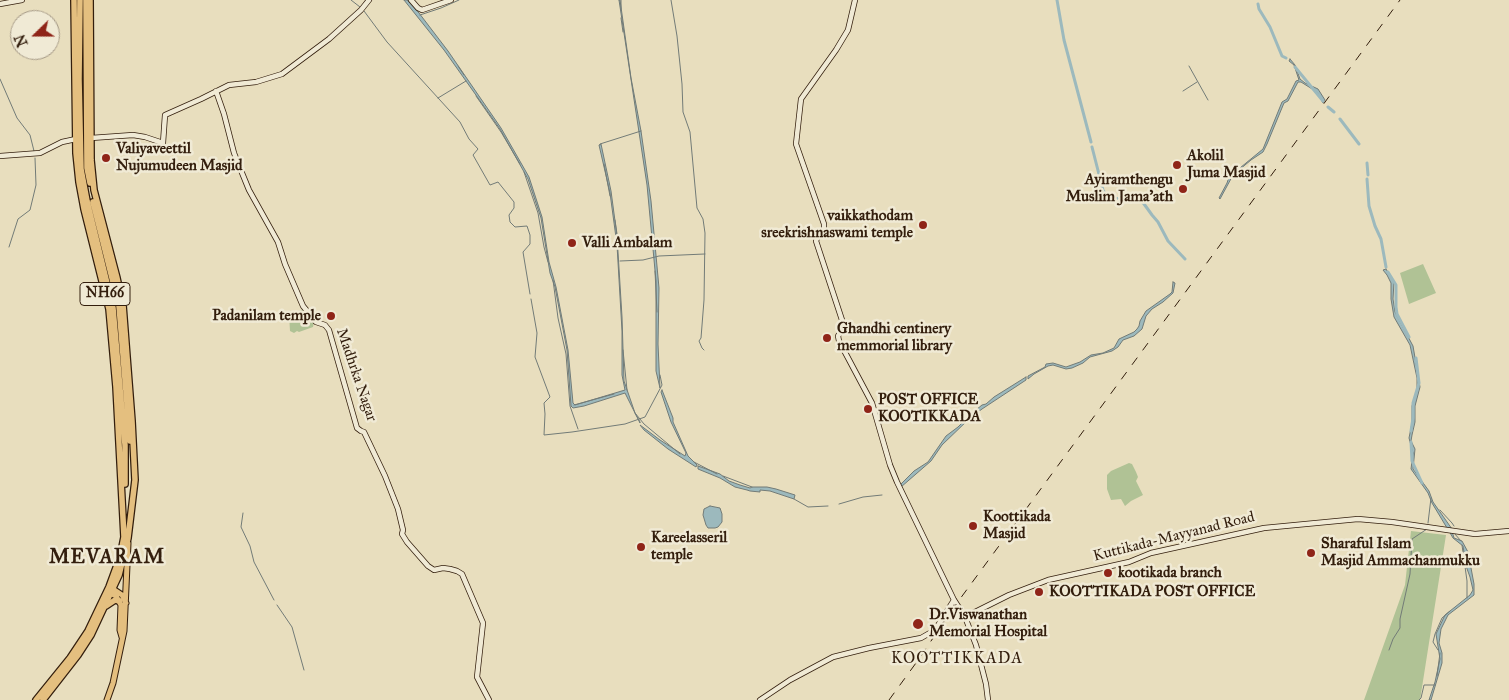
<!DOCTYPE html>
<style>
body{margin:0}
#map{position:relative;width:1509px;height:700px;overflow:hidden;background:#e8debe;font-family:"IM FELL Great Primer",serif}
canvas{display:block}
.north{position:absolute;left:10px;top:10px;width:50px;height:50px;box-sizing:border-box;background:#f0ead5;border:1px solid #a49885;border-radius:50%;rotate:248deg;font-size:14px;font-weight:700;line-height:20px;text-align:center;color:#331e0d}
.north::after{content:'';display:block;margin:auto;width:18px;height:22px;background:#8f2418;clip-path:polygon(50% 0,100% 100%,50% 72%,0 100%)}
</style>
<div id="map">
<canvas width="1509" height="700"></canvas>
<div class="north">N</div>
</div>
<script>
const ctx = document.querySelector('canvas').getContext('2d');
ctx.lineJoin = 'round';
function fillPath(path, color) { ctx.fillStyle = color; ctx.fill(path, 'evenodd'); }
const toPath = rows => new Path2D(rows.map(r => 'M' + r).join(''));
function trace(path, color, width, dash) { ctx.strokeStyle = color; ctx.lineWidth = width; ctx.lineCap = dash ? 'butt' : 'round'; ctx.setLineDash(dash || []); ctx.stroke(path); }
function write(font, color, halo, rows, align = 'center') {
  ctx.font = font + ' "IM FELL Great Primer",serif'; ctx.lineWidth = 5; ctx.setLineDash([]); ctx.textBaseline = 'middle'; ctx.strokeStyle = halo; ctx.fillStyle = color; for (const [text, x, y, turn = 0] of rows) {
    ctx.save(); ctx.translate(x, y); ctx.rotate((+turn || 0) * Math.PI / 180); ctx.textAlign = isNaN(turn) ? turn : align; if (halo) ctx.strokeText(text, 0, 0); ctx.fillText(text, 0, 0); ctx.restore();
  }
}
fillPath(toPath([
 [1423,264,1436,293,1409,304,1400,273],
 [304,309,314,322,313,327,299,332,297,331,294,333,290,331,289,314],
 [1129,463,1132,464,1136,472,1138,477,1136,481,1143,495,1131,501,1125,506,1121,499,1111,500,1107,489,1107,475,1111,471],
 [1411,531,1446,535,1420,700,1364,700,1405,585]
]), '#b0c295');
const water = toPath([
 [404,0,407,0,419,13,448,51,501,128,529,177,542,217,549,262,556,287,568,350,573,403,575,405,625,390,622,375,622,331,617,245,610,193,599,145,601,144,611,191,617,236,622,317,624,381,635,413,640,422,640,423,625,393,584,406,573,408,571,406,567,350,555,287,550,273,541,218,528,179,500,129,444,50,404,0],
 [619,0,620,0,631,78,641,131,651,201,659,288,658,344,660,388,656,371,656,281,647,185,619,0],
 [1290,59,1295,65,1300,79,1305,83,1318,89,1325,100,1323,103,1317,92,1301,82,1298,82,1288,101,1284,103,1267,144,1263,152,1251,160,1233,175,1220,199,1219,198,1227,183,1229,177,1263,149,1282,102,1287,99,1296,81,1299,80,1294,65,1289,61,1290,59],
 [1386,269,1394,282,1393,299,1395,312,1413,346,1420,387,1415,406,1415,422,1412,435,1411,441,1415,449,1413,469,1429,491,1433,502,1452,529,1447,528,1432,503,1428,493,1411,469,1413,453,1409,438,1412,423,1412,406,1417,389,1417,378,1410,345,1394,317,1391,299,1391,283,1387,275,1383,270,1386,269],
 [1173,282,1175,283,1173,293,1163,302,1152,309,1146,316,1142,329,1134,336,1123,340,1118,347,1112,351,1090,357,1083,363,1072,368,1066,369,1053,365,1048,366,1034,374,1028,379,1028,376,1045,367,1046,364,1053,363,1066,367,1080,362,1091,355,1103,353,1114,348,1119,339,1134,332,1137,329,1139,326,1140,321,1146,311,1170,294,1172,292,1173,282],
 [1026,377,1026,380,982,409,969,419,942,445,931,461,901,487,900,485,914,471,928,462,946,436,958,427,971,414,982,405,986,404,994,397,1026,377],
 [662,390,673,418,673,422,688,456,697,465,696,467,668,449,644,430,640,425,660,440,685,456,686,453,671,422,661,392,662,390],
 [698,466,720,474,729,481,740,485,750,488,752,487,767,487,776,489,795,495,794,499,770,491,760,490,760,492,750,491,747,490,735,487,720,478,698,469,698,466],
 [710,506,720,508,722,514,722,522,718,527,715,528,708,528,706,525,703,515,704,509,710,506],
 [1449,531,1452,531,1454,538,1462,541,1468,552,1474,584,1474,595,1448,615,1441,629,1439,643,1442,653,1442,663,1431,700,1429,700,1435,682,1440,659,1436,634,1445,615,1470,595,1473,590,1470,577,1466,566,1463,546,1453,538,1449,531]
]);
fillPath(water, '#9cb9bd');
trace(water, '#727b77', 1);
trace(toPath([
 [351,0,360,7],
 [621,0,621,9],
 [671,0,677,36,682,84,683,112,690,132,697,208,703,219,705,233,704,300,701,338,699,341,702,348,704,350],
 [364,11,387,42,460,122,469,139,478,149,473,155,490,185,498,182,514,202,514,208,509,215,510,222,515,227,527,226,530,235,530,244,523,252,530,294],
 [420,15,441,8,459,0],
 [621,18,623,32],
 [458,66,464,75],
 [1189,66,1208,100],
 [0,79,17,118,30,135,34,151],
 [1183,91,1197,82],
 [476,96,501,132,520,164],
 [438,98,466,81],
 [600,145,600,144,641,131],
 [604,164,610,196],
 [524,172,538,213,544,247,548,262],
 [615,220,618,241],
 [9,247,18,219,30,210,36,185,35,158],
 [620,261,643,260,659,256,705,254],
 [655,271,657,312],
 [553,280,558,318,566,354,570,406,578,429],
 [531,299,537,333,535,357,550,397,544,403,545,414,544,435,572,432,625,424,645,417,662,385,660,375],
 [623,350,627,390],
 [574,405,614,394],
 [635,413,644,424,680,454],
 [694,462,717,474],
 [723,476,752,487],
 [794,499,808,507,828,506],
 [839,504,863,497,882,495],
 [1440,510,1452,523,1454,526],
 [243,513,241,527,250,546,254,562,274,600],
 [1428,523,1431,498],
 [1454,533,1461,541],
 [1462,545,1467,581,1467,598],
 [277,605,292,627,304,670],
 [1389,650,1393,639,1400,628,1400,619,1410,574,1412,539,1427,529],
 [1438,650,1433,642,1435,634,1442,618,1450,611],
 [1437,676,1440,653],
 [1419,700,1421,698,1424,685,1435,685]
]), '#727b77', 1);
trace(toPath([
 [1057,0,1064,40,1091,142],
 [1258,4,1259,9,1270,27,1282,56,1286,58],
 [1295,67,1323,101],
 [1328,107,1334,112],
 [1340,119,1359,144],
 [1092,147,1103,190,1106,195,1112,198,1125,199,1135,196,1139,197,1152,215,1158,222,1168,241,1185,259],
 [1367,163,1368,175],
 [1367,179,1369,206,1375,226,1381,239,1386,267],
 [1388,272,1396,285,1396,307,1397,314,1409,337],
 [1411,431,1413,418,1413,403,1419,383,1416,358],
 [1411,442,1412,461,1422,483]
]), '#9cb9bd', 3);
const secondary = toPath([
 [411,0,418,8,422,10,451,0],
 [855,0,848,30,836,50,801,99,796,144,824,224,824,231,818,236,816,241,843,323,843,328,838,336,839,341,872,403,890,465,897,482,954,600,965,617,976,645,986,684,988,700],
 [0,4,22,0],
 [216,91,224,114,234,153,240,168,249,190,278,242,285,264,303,306,316,322,325,325,329,330,357,428,361,431,364,432,385,476,398,509,403,530,402,534,407,542,428,566,434,570,443,568,450,569,457,571,462,574,483,623,477,677,489,700],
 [91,138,133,135,145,137,163,143,165,115,201,99,229,85,256,82,282,74,329,39,361,10,369,0],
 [0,156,40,153,62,142,76,139],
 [965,617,1009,595,1048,580,1129,562,1151,553,1264,528,1358,519,1392,522,1475,534,1509,531],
 [760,700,790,680,833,657,869,648,921,638,935,630,954,600]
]);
const primary = toPath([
 [113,589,122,595,126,603],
 [108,592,116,596,121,605,120,630,122,637],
 [107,700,113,683,124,631,128,543]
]);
const highway = toPath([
 [80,0,79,79,81,169,87,201,113,308,125,445,125,484],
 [86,0,87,168,90,183],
 [93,202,119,306,130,441],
 [106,606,115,600,120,601],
 [36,700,70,658,88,631,109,587,120,557,124,537,116,387,109,309,84,209,79,182,76,153,74,0],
 [43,700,78,655,91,635,119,575,128,538,135,480,132,421,123,305,117,278,94,190,91,160,90,0]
]);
trace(secondary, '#331e0d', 6);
trace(primary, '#331e0d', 7);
trace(highway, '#331e0d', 8);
trace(secondary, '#f0ead5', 4.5);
trace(primary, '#e4bf7f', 5);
trace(highway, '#e4bf7f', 5.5);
trace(toPath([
 [889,700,916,663,957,603,1400,0]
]), '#331e0d', 1, [9, 9]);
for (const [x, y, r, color] of [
 [106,158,5,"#8f2418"],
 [1177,165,5,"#8f2418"],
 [1183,189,5,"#8f2418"],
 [923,225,5,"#8f2418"],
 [572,243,5,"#8f2418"],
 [331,316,5,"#8f2418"],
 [827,338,5,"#8f2418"],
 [868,409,5,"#8f2418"],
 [973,526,5,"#8f2418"],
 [641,547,5,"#8f2418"],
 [1311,553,5,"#8f2418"],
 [1108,573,5,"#8f2418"],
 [1039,592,5,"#8f2418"],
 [918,624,6,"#8f2418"]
]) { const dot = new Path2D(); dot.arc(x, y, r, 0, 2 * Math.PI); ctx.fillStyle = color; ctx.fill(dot); trace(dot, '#f0ead5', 2); }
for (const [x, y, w] of [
 [105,294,50]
]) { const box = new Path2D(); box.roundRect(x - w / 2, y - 11.5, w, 23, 4); ctx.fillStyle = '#f0ead5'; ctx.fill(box); trace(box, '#331e0d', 1); }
write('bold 14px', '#331e0d', null, [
 ["NH66",105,294]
]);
write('bold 15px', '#331e0d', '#f0ead5', [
 ["Valiyaveettil",116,149],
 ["Nujumudeen Masjid",116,166],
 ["Akolil",1187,156],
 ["Juma Masjid",1187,173],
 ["Ayiramthengu",1173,180,"right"],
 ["Muslim Jama'ath",1173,197,"right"],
 ["vaikkathodam",913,216,"right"],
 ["sreekrishnaswami temple",913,233,"right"],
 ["Valli Ambalam",582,243],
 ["Padanilam temple",321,316,"right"],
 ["Ghandhi centinery",837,329],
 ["memmorial library",837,346],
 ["POST OFFICE",878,400],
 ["KOOTIKKADA",878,417],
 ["Koottikada",983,517],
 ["Masjid",983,534],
 ["Kareelasseril",651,538],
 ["temple",651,555],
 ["Sharaful Islam",1321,544],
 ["Masjid Ammachanmukku",1321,561],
 ["kootikada branch",1118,573],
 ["KOOTTIKADA POST OFFICE",1049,592],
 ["Dr.Viswanathan",929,615],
 ["Memorial Hospital",929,632]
], 'left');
write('15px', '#331e0d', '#f0ead5', [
 ["Madhrka Nagar",356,375,71],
 ["Kuttikada-Mayyanad Road",1174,537,-14]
]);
ctx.letterSpacing = '1px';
write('16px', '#331e0d', '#f0ead5', [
 ["KOOTTIKKADA",957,659]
]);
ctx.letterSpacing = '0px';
ctx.letterSpacing = '1px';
write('bold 20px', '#331e0d', '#f0ead5', [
 ["MEVARAM",107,558]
]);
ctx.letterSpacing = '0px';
</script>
